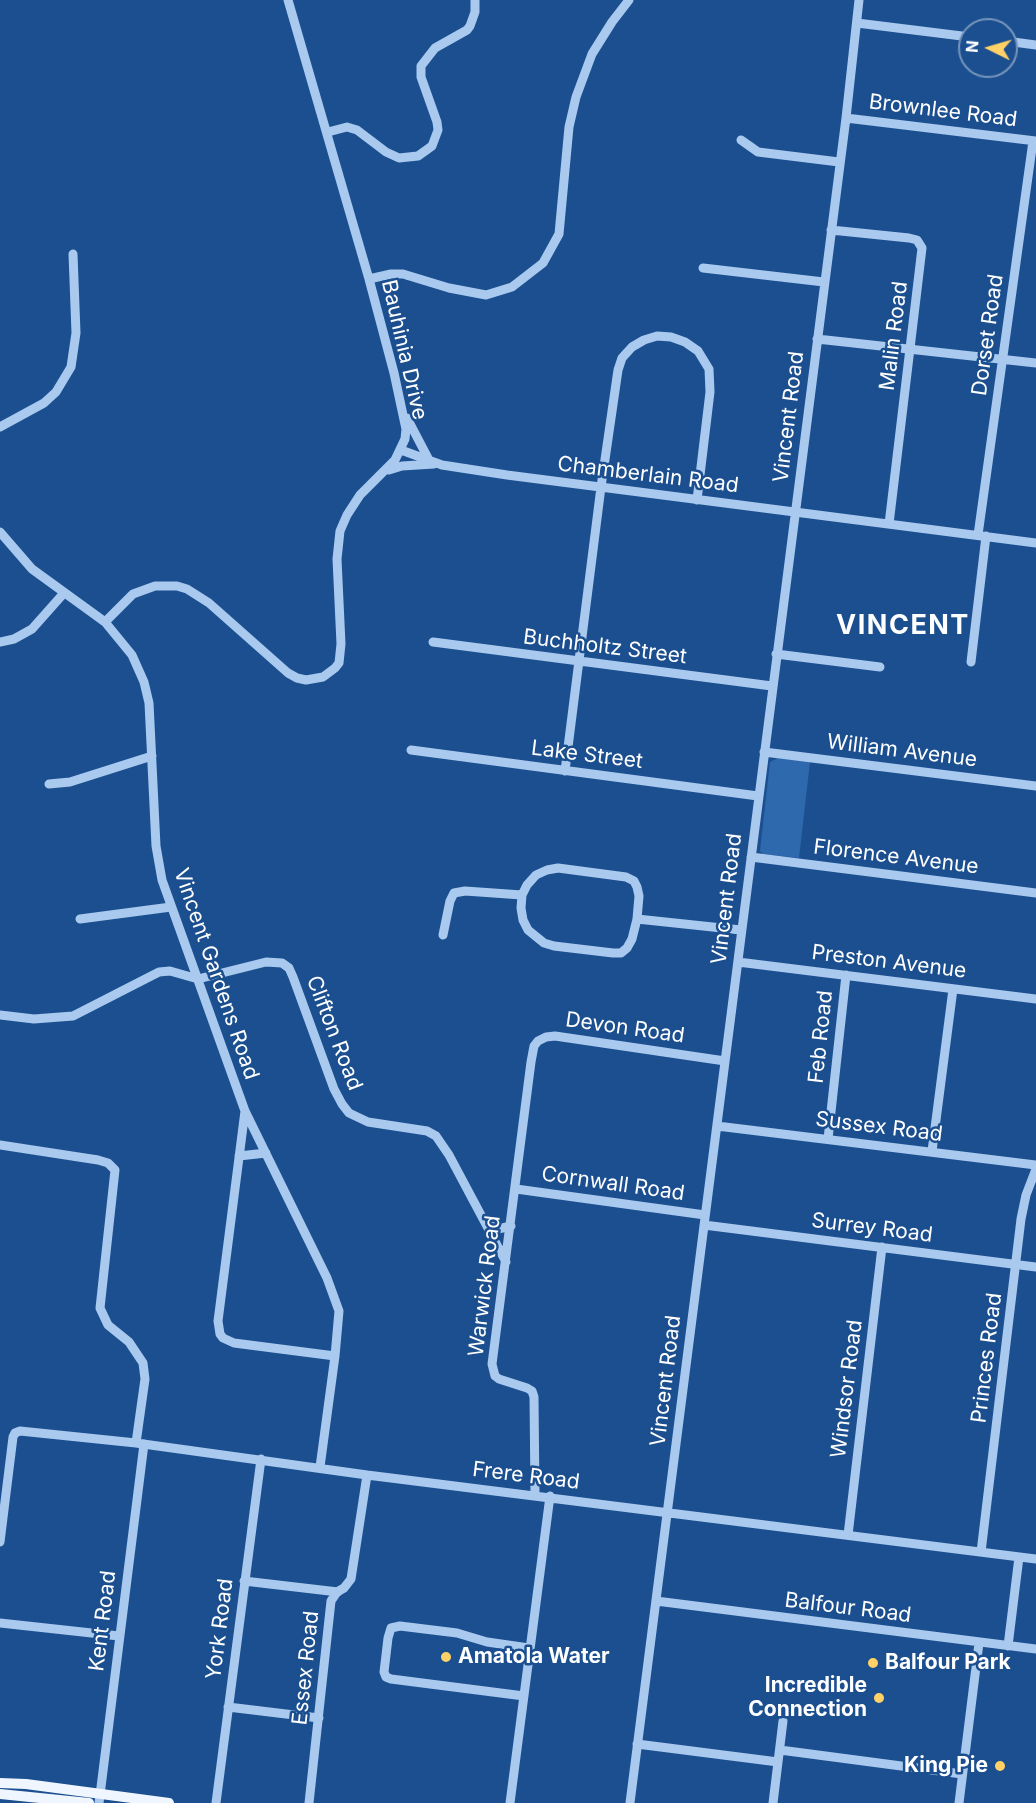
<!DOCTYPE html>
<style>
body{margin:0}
#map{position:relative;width:1036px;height:1803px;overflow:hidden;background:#1b4f8f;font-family:Inter,sans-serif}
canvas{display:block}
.north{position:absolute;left:958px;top:18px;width:60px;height:60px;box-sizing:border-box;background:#1b4f8f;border:2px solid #7695bc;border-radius:50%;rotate:275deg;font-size:16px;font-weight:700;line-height:24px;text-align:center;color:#fff}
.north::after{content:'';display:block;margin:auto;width:21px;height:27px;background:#ffd166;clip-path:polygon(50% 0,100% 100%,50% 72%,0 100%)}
</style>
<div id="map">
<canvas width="1036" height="1803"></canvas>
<div class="north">N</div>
</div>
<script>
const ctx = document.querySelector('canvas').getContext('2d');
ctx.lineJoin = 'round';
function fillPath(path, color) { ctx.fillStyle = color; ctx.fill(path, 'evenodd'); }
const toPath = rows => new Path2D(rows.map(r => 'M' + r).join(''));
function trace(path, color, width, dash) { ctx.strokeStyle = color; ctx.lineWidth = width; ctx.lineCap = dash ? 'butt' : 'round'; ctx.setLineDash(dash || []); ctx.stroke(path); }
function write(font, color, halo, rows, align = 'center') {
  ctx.font = font + ' Inter,sans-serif'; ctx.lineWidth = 5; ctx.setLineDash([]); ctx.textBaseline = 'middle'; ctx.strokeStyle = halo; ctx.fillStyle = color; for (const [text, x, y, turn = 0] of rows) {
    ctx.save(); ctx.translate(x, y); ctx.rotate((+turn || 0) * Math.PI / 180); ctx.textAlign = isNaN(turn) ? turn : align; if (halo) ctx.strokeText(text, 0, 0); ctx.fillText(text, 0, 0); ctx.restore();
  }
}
fillPath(toPath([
 [778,758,810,762,799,858,763,854,760,851,770,762]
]), '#2e69ad');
trace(toPath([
 [857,23,970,37],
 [1006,41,1036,45],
 [846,118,1036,141],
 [328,132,347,127,357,130,386,152,399,158,418,156,432,146,438,130,437,122,421,77,421,66,435,48,467,30,470,26,475,12,475,0],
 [741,140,758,152,839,162],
 [831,230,909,238,917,240,922,248,889,524],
 [703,268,824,282],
 [369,279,391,274,403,274,449,288,486,295,512,287,543,263,559,234,569,127,576,97,592,54,612,22,629,0],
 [817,339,1036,363],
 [407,418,429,460],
 [0,427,44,403,56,392,71,367,76,333,73,254],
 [401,450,442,465,507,475,1036,543],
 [389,470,402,466,434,464],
 [0,532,32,569,105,622,132,655,144,682,149,703,156,846,162,880,245,1111,327,1278,339,1311,335,1356,320,1467],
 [978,535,1033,141],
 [105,622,133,594,155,586,177,586,187,589,209,603,288,673,297,678,306,680,323,677,335,668,339,663,341,644,337,559,340,531,347,515,360,495,395,460,405,439,406,429,394,373,369,279,288,0],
 [0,642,14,639,32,629,64,593],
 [433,642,772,686],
 [776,654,880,667],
 [971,662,986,536],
 [411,750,758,796],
 [764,752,1036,786],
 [565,771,601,487,618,370,622,358,632,347,644,340,657,336,671,337,685,342,698,351,709,369,710,392,697,500],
 [49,784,70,782,152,756],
 [751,857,1036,893],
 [558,868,626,877,634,881,637,887,639,896,637,919,632,939,627,948,621,953,613,953,554,946,544,943,528,930,523,920,521,908,522,895,527,885,536,875,547,870,558,868],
 [80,919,171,907],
 [637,919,741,930],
 [443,935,450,901,454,893,465,891,522,895],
 [738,962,1036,999],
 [0,1015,34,1019,73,1016,159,972,170,971,198,979,266,962,282,963,289,968,293,977,334,1089,342,1104,349,1113,368,1122,427,1131,436,1136,449,1155,506,1262],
 [245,1111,218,1321,220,1334,223,1338,234,1343,335,1356],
 [717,1126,1036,1165],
 [828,1139,846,975],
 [0,1145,98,1160,108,1163,115,1170,100,1308,108,1325,129,1342,143,1363,145,1379,136,1443],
 [932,1151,953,989],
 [239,1156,266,1153],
 [516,1189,705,1215],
 [486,1224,498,1229,511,1226],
 [704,1225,1036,1267],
 [535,1495,534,1397,532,1391,527,1388,499,1379,495,1376,492,1364,531,1062,534,1046,538,1041,546,1037,555,1036,725,1061],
 [848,1535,882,1247],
 [0,1542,13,1437,15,1433,20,1431,136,1443,367,1475,1036,1559],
 [981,1552,1021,1219,1026,1195,1036,1169],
 [244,1581,338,1592],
 [656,1601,1036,1649],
 [0,1623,119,1636],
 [1008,1646,1019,1557],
 [524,1696,391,1679,386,1677,384,1672,388,1638,391,1628,400,1626,457,1633,487,1642,529,1648],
 [228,1707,319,1718],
 [637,1744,778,1762],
 [780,1750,962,1774],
 [99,1803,144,1444],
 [216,1803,261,1459],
 [309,1803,331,1601,337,1592,344,1588,351,1579,367,1475],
 [510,1803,550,1496],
 [630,1803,846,118,859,0],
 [773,1803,783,1721],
 [959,1803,979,1643]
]), '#a9c9ee', 9);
trace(toPath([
 [0,1783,26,1784,169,1803],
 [0,1794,89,1803]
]), '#f0f6ff', 10);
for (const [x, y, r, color] of [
 [446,1657,6,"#ffd166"],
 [873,1663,6,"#ffd166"],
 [879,1698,6,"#ffd166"],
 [1000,1766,6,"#ffd166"]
]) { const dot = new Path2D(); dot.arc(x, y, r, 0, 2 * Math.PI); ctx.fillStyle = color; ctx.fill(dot); trace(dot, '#1b4f8f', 2); }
write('21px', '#fff', '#1b4f8f', [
 ["Brownlee Road",943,111,7],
 ["Dorset Road",988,335,-82],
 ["Malin Road",894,336,-83],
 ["Bauhinia Drive",404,350,77],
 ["Vincent Road",789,417,-83],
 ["Chamberlain Road",648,475,7],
 ["Buchholtz Street",605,647,7],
 ["William Avenue",902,751,7],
 ["Lake Street",587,755,7],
 ["Florence Avenue",896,857,7],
 ["Vincent Road",727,899,-83],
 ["Preston Avenue",889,962,7],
 ["Vincent Gardens Road",216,974,71],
 ["Devon Road",625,1028,8],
 ["Clifton Road",334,1033,69],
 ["Feb Road",821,1037,-84],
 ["Sussex Road",879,1127,7],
 ["Cornwall Road",613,1184,8],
 ["Surrey Road",872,1228,7],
 ["Warwick Road",485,1286,-83],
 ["Princes Road",987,1358,-83],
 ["Vincent Road",666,1381,-83],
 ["Windsor Road",847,1389,-83],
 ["Frere Road",526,1476,7],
 ["Balfour Road",848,1608,7],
 ["Kent Road",103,1621,-83],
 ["York Road",220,1629,-83],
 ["Essex Road",306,1668,-84]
]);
write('bold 21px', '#fff', '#1b4f8f', [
 ["Amatola Water",458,1657],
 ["Balfour Park",885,1663],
 ["Incredible",867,1686,"right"],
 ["Connection",867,1710,"right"],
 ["King Pie",988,1766,"right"]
], 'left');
ctx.letterSpacing = '1.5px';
write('bold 27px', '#fff', '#1b4f8f', [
 ["VINCENT",903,626]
]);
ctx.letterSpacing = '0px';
</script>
